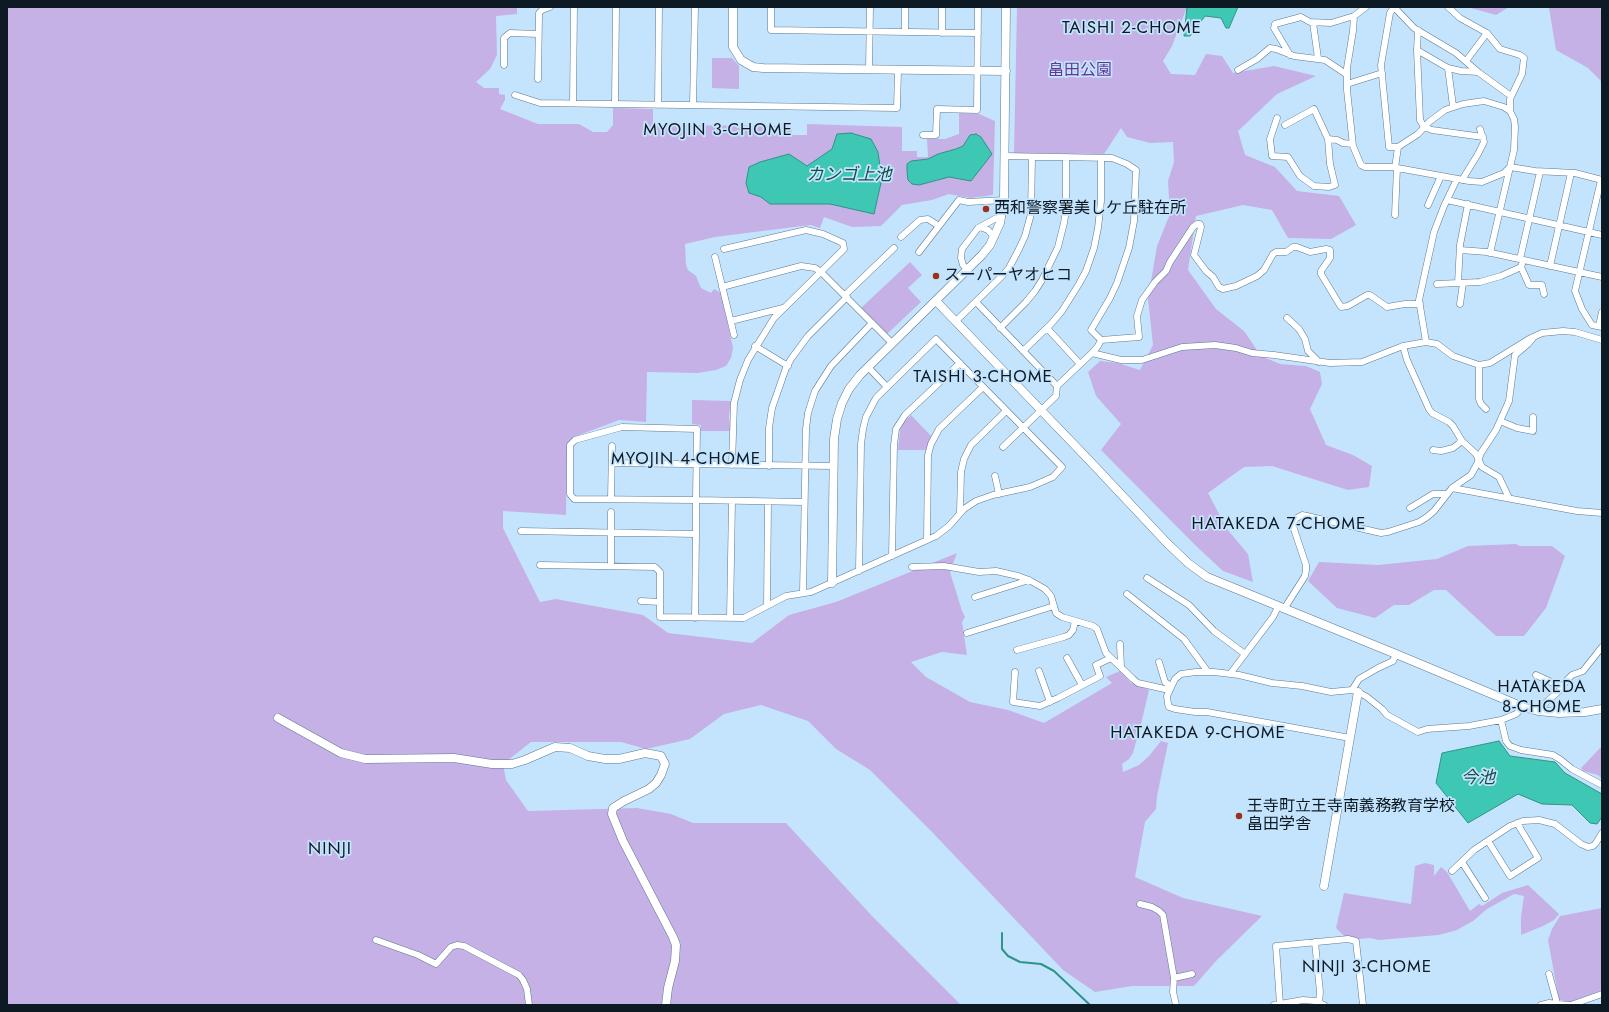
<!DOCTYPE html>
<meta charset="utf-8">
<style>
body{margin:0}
#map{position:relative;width:1609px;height:1012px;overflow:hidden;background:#c4e4fe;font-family:Jost,sans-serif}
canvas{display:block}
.frame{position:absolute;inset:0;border:8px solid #0e1a23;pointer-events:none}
</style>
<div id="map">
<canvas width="1609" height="1012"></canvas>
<div class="frame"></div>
</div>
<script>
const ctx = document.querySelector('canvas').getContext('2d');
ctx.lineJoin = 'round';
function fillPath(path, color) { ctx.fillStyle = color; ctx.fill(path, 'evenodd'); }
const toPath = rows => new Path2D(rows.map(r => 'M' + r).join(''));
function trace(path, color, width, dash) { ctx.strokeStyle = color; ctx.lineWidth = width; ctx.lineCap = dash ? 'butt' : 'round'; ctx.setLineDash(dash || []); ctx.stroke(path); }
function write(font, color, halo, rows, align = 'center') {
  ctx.font = font + ' Jost,"Noto Sans JP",sans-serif'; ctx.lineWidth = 3.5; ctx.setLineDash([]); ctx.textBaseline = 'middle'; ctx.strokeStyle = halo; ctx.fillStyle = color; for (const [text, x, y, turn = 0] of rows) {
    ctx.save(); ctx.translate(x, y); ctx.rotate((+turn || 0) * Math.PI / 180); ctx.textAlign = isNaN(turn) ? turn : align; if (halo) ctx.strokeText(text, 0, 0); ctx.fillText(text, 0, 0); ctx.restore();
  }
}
fillPath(toPath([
 [7,7,517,7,517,14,496,16,497,55,490,69,476,82,484,88,499,88,499,94,505,95,505,100,500,109,538,124,579,124,593,132,607,132,613,125,613,108,653,109,653,125,791,126,792,135,807,135,807,124,902,127,902,151,917,151,917,157,928,157,927,139,945,139,959,134,959,113,979,114,995,121,993,195,971,198,949,194,932,200,902,205,881,226,852,227,824,217,820,228,811,225,802,226,715,237,685,244,686,265,688,270,696,276,701,288,711,293,714,289,721,293,733,348,731,358,726,366,716,370,698,373,647,372,646,422,619,420,574,437,567,445,566,515,503,511,503,528,540,602,556,599,643,615,668,633,752,643,789,615,836,602,957,553,950,572,962,611,965,617,962,622,967,655,942,652,911,662,926,677,970,702,1008,710,1044,723,1112,683,1106,677,1120,671,1131,683,1149,690,1142,720,1133,753,1129,759,1122,764,1123,772,1139,765,1149,756,1161,741,1168,743,1157,796,1156,809,1145,822,1135,877,1183,898,1262,916,1216,961,1194,986,1132,986,1095,992,1063,970,933,833,870,770,836,749,808,721,761,705,724,714,690,739,646,749,621,742,531,742,503,764,506,780,528,811,637,808,671,814,693,823,786,823,873,917,961,1005,7,1005],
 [1017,7,1187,7,1172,46,1163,61,1171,74,1195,75,1206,54,1222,56,1233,73,1274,66,1316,76,1277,94,1238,131,1245,155,1275,167,1297,191,1339,196,1356,225,1331,239,1288,238,1272,210,1243,205,1196,216,1188,270,1216,309,1244,331,1261,356,1280,364,1306,366,1320,372,1322,384,1310,409,1326,445,1353,455,1372,466,1369,487,1348,490,1272,466,1244,467,1208,493,1227,529,1248,554,1253,582,1223,571,1195,545,1101,450,1121,424,1096,396,1088,372,1100,361,1118,363,1140,370,1153,345,1148,299,1157,246,1170,214,1168,181,1174,162,1173,142,1150,143,1127,137,1121,128,1104,154,1014,153],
 [1467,7,1509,7,1496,15],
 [1546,7,1599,7,1602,10,1602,82,1588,68,1556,50,1549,8],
 [712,58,732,58,739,66,739,89,712,88],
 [910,262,922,275,908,288,921,302,886,335,861,308],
 [692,400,731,401,729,415,730,431,701,431,701,425,692,424],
 [911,415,931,436,927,450,898,450,900,431,903,423],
 [1516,544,1520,546,1552,546,1565,556,1546,608,1524,636,1496,636,1446,590,1434,590,1409,605,1394,605,1375,618,1337,608,1308,581,1319,562,1378,565,1437,559,1468,546],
 [1602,746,1602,779,1598,775,1583,771,1581,768],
 [1425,863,1434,865,1434,876,1441,867,1447,872,1470,911,1479,904,1482,906,1502,893,1528,885,1559,914,1554,920,1543,926,1521,935,1521,917,1524,896,1514,894,1487,909,1473,921,1457,930,1439,935,1378,940,1370,938,1358,939,1350,936,1344,936,1336,928,1344,893,1411,904,1415,866],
 [1602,908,1602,990,1570,1002,1559,1000,1548,940,1552,929,1560,916]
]), '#c5b1e5');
const water = toPath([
 [1187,7,1238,7,1229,28,1226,28,1221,18,1205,16,1190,36,1184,36,1187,7],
 [851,133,871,139,878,152,880,166,881,183,874,214,830,204,770,204,761,197,749,193,746,183,749,167,760,162,789,154,807,166,832,149,837,134,851,133],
 [976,134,981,137,992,154,971,181,949,177,919,185,912,184,908,180,907,172,907,164,911,161,928,159,938,154,956,149,963,146,970,135,976,134],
 [1499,741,1510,756,1555,762,1565,773,1602,794,1602,817,1597,824,1590,823,1572,805,1542,804,1518,794,1468,823,1436,783,1442,753,1499,741]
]);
fillPath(water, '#3ec7b2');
trace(water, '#309387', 1);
trace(toPath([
 [1002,933,1002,949,1008,956,1020,962,1041,964,1054,971,1090,1005]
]), '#309387', 2);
const minor = toPath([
 [771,7,771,30,978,33],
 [1394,7,1390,13,1381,65,1389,147,1398,147],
 [1394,7,1414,28,1456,53,1478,72,1511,96],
 [1354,16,1353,31,1347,68,1347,90,1353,146,1361,165,1365,167,1392,167,1469,181,1482,182,1504,173,1510,167,1514,150,1515,127,1514,119,1510,111,1510,99,1522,74,1524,58,1520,55,1500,49,1487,33,1460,18,1448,7],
 [1313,23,1318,58],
 [1418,30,1417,50,1420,120,1424,127,1432,130,1483,137],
 [905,32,905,7],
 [942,33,942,7],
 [1417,50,1448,68,1461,71,1478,72],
 [1290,55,1274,28,1275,24,1301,17,1310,22,1331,23,1354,16,1366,7],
 [1466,61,1487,33],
 [504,65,504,38,510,33,538,34],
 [1448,68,1453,106],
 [869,69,870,7],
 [1238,70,1257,59,1270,48,1276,49,1294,56,1325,60,1346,74],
 [538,79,539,16,539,13,542,10,550,7],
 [1347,84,1382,73],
 [515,95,540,103,897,108,898,70],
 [573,103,574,7],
 [615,104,616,7],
 [658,105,659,7],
 [693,105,695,7],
 [1277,118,1270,139,1272,156,1288,157,1300,176,1314,186,1329,187,1335,185,1330,164,1328,139,1314,109,1285,125],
 [923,135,936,135,937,109,977,110,978,7],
 [1328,139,1337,140,1343,143,1352,144],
 [1004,156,1112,158,1127,164,1136,170,1134,221,1129,248,1117,283,1110,298,1091,330,1101,340],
 [1395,168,1398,147,1418,134,1429,122,1445,110,1463,104,1484,101,1504,107,1510,111],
 [1462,180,1478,154,1484,142,1480,129],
 [1601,180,1575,291,1582,309,1592,325,1602,327],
 [1447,200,1602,235],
 [1428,205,1441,176],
 [1395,215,1397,168],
 [980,227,988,230,994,237],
 [901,237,920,220,928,219,939,226],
 [724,249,806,230,823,234,843,243,844,249,774,318,748,360,740,380,734,403,732,465],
 [1460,250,1487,252,1602,277],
 [919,252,959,200,968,202,1004,200],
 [1490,253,1510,167,1535,171,1575,173,1602,180],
 [715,257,734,335],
 [1520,259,1540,172],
 [1522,264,1521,267,1529,285,1542,285,1544,294],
 [1550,266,1571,173],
 [968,270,963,265,961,258,962,249,978,228,1002,215],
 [1458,283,1460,245,1468,204],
 [1437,284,1480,282,1501,276,1521,267],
 [722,287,801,266,815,268,821,272,892,343],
 [845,295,894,248],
 [976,302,1057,386],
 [1460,304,1463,283],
 [1287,318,1299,329,1305,339,1308,351,1319,362],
 [731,321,783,308],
 [956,321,1002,276,1009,268,1019,249,1025,236,1031,214,1032,157],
 [1599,326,1602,312],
 [1000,328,1026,302,1035,291,1042,280,1058,247,1064,223,1066,210,1066,157],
 [1047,328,1080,364],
 [1426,342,1419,300,1434,232,1444,206,1457,179],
 [755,346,788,366],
 [1403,346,1407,360,1429,409,1432,413,1449,422,1453,426,1462,441,1476,454,1482,467,1499,477,1509,498],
 [1023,351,1051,324,1062,311,1079,284,1086,271,1094,248,1098,228,1101,201,1101,158],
 [1092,353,1098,346,1101,340,1139,337,1137,316,1142,300,1155,282,1166,271,1170,262,1193,227,1197,224,1200,224,1201,227,1194,255,1206,271,1213,277,1219,287,1223,289,1236,286,1257,276,1264,270,1273,254,1276,252,1286,252,1293,247,1297,247,1310,252,1326,249,1330,250,1330,258,1321,271,1321,274,1341,307,1348,306,1367,295,1370,295,1387,307,1405,304,1420,304],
 [1479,365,1479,399,1481,404,1486,409],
 [868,367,887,387],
 [1500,421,1517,428,1533,431,1533,417],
 [1003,447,1056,396,1057,386,1092,353,1121,360,1142,360,1182,347,1215,345,1236,348,1252,353,1274,355,1330,363,1362,362,1403,346,1426,342,1437,344,1453,356,1479,365,1490,363,1529,339,1542,333,1563,331,1575,332,1602,340],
 [1433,450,1441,451,1453,448,1462,441],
 [612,463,833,466],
 [769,466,769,428,772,408,786,368,791,359,808,336,847,297],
 [995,476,999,494],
 [1452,488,1577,511,1602,513],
 [611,499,612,446],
 [1410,508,1433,494,1447,494],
 [960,513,961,472,964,459,971,445,1006,411],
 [521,531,696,534],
 [927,540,928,455,931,444,939,429,983,387],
 [892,556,894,445,896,429,905,415,960,363],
 [540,565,655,567,660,572,660,617,744,618,786,596,811,592,936,536,949,526,964,509,976,501,993,495,1030,487,1053,477,1062,467,936,339,876,398,866,417,863,429,861,444,859,571],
 [611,566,611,512],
 [912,567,944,566,979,572,996,571,1018,576,1029,580,1045,589,1051,596,1056,613,1062,617,1093,626,1097,629,1106,653,1133,679,1138,683,1169,690],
 [1147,578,1189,605,1214,631,1245,654],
 [803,593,806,429,808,413,815,391,831,366,872,323],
 [1127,594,1184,639,1208,672],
 [975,597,1029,580],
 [641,601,660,602],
 [767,606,768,502],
 [1284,609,1305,576,1306,570,1306,565,1293,526,1295,519,1302,515,1307,516,1381,533,1388,532,1419,522,1427,517,1434,511,1452,488,1471,475,1477,464,1481,453,1496,430,1509,401,1515,355,1528,344,1533,338],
 [695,618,696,534,696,500,697,429,622,427,575,440,570,445,570,494,574,499,696,500,804,502],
 [730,618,732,501],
 [967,633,1054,606],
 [1120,644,1121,667],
 [1017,650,1064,637,1069,635,1073,630,1075,621],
 [1067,658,1082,685],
 [1159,662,1165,682,1171,686],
 [1039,671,1050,702],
 [1015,672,1013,702,1040,706,1058,698,1100,676,1096,665,1111,658],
 [1230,674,1273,617,1278,607],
 [1536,675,1562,687],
 [1352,690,1359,679,1378,668,1393,661,1396,654],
 [1538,711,1543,705,1560,690,1566,681,1572,675,1583,671,1602,647],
 [1501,720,1506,741,1510,746,1521,750,1553,755,1561,760,1572,769,1602,785],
 [1350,738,1207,712,1195,712,1175,709,1169,707,1168,704,1167,696,1175,679,1181,674,1196,672,1214,672,1239,675,1272,683,1302,686,1331,692,1352,690,1358,692,1367,697,1382,709,1387,715,1418,732,1427,729,1469,726,1501,720,1516,714,1523,707],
 [1488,841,1510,876,1538,858,1517,823],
 [1462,862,1485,898],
 [1452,871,1474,850,1510,826,1523,821,1539,820,1555,824,1581,844,1588,847,1593,846,1596,843,1602,833],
 [1140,904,1152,907,1159,911,1163,915,1174,978,1173,992,1176,1005],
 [376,940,418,955,436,964,451,947,457,945,464,946,519,975,523,980,527,989,529,1005],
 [1315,942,1320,992,1319,1002],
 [1549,974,1557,1003],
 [1174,978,1192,974],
 [1280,1004,1276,946,1348,939,1356,941,1363,1005],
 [1274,1005,1303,1000,1315,1001,1324,1005],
 [1541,1005,1549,1003,1569,1005],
 [1571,1005,1602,994]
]);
const tertiary = toPath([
 [733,7,733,47,741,60,753,67,763,68,1006,71],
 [936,301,1088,459,1167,543,1188,563,1207,577,1396,654,1523,707,1538,711,1559,713,1585,712,1602,709],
 [832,583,834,439,837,419,842,403,849,389,860,375,982,255,990,245,1000,223,1004,200,1006,7],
 [278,718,341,753,365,759,454,758,492,764,512,764,525,760,555,747,570,748,588,756,605,759,619,759,645,753,661,756,665,764,661,775,656,783,649,789,624,801,613,808,612,814,623,841,673,937,676,945,675,961,668,988,666,1005],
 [1324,886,1358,692]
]);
trace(minor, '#5b7990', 7);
trace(tertiary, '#5b7990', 9);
trace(minor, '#fff', 6);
trace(tertiary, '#fff', 8);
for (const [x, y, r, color] of [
 [986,209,4,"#9a311a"],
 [936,276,4,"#9a311a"],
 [1239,816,4,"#9a311a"]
]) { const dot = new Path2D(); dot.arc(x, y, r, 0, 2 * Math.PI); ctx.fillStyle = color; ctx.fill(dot); trace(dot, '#c4e4fe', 1.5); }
write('16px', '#643795', '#c4e4fe', [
 ["畠田公園",1080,71]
]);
write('16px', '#0e1a23', '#c4e4fe', [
 ["西和警察署美しケ丘駐在所",994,209],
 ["スーパーヤオヒコ",944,276],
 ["王寺町立王寺南義務教育学校",1247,807],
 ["畠田学舎",1247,825]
], 'left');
ctx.letterSpacing = '1px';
write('17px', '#0e1a23', '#c4e4fe', [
 ["TAISHI 2-CHOME",1132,29],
 ["MYOJIN 3-CHOME",718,131],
 ["TAISHI 3-CHOME",983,378],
 ["MYOJIN 4-CHOME",686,460],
 ["HATAKEDA 7-CHOME",1279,525],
 ["HATAKEDA",1542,688],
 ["8-CHOME",1542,708],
 ["HATAKEDA 9-CHOME",1198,734],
 ["NINJI",330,850],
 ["NINJI 3-CHOME",1367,968]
]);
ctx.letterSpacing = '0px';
write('italic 17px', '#144d44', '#c4e4fe', [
 ["カンゴ上池",849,176],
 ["今池",1478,779]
]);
</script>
